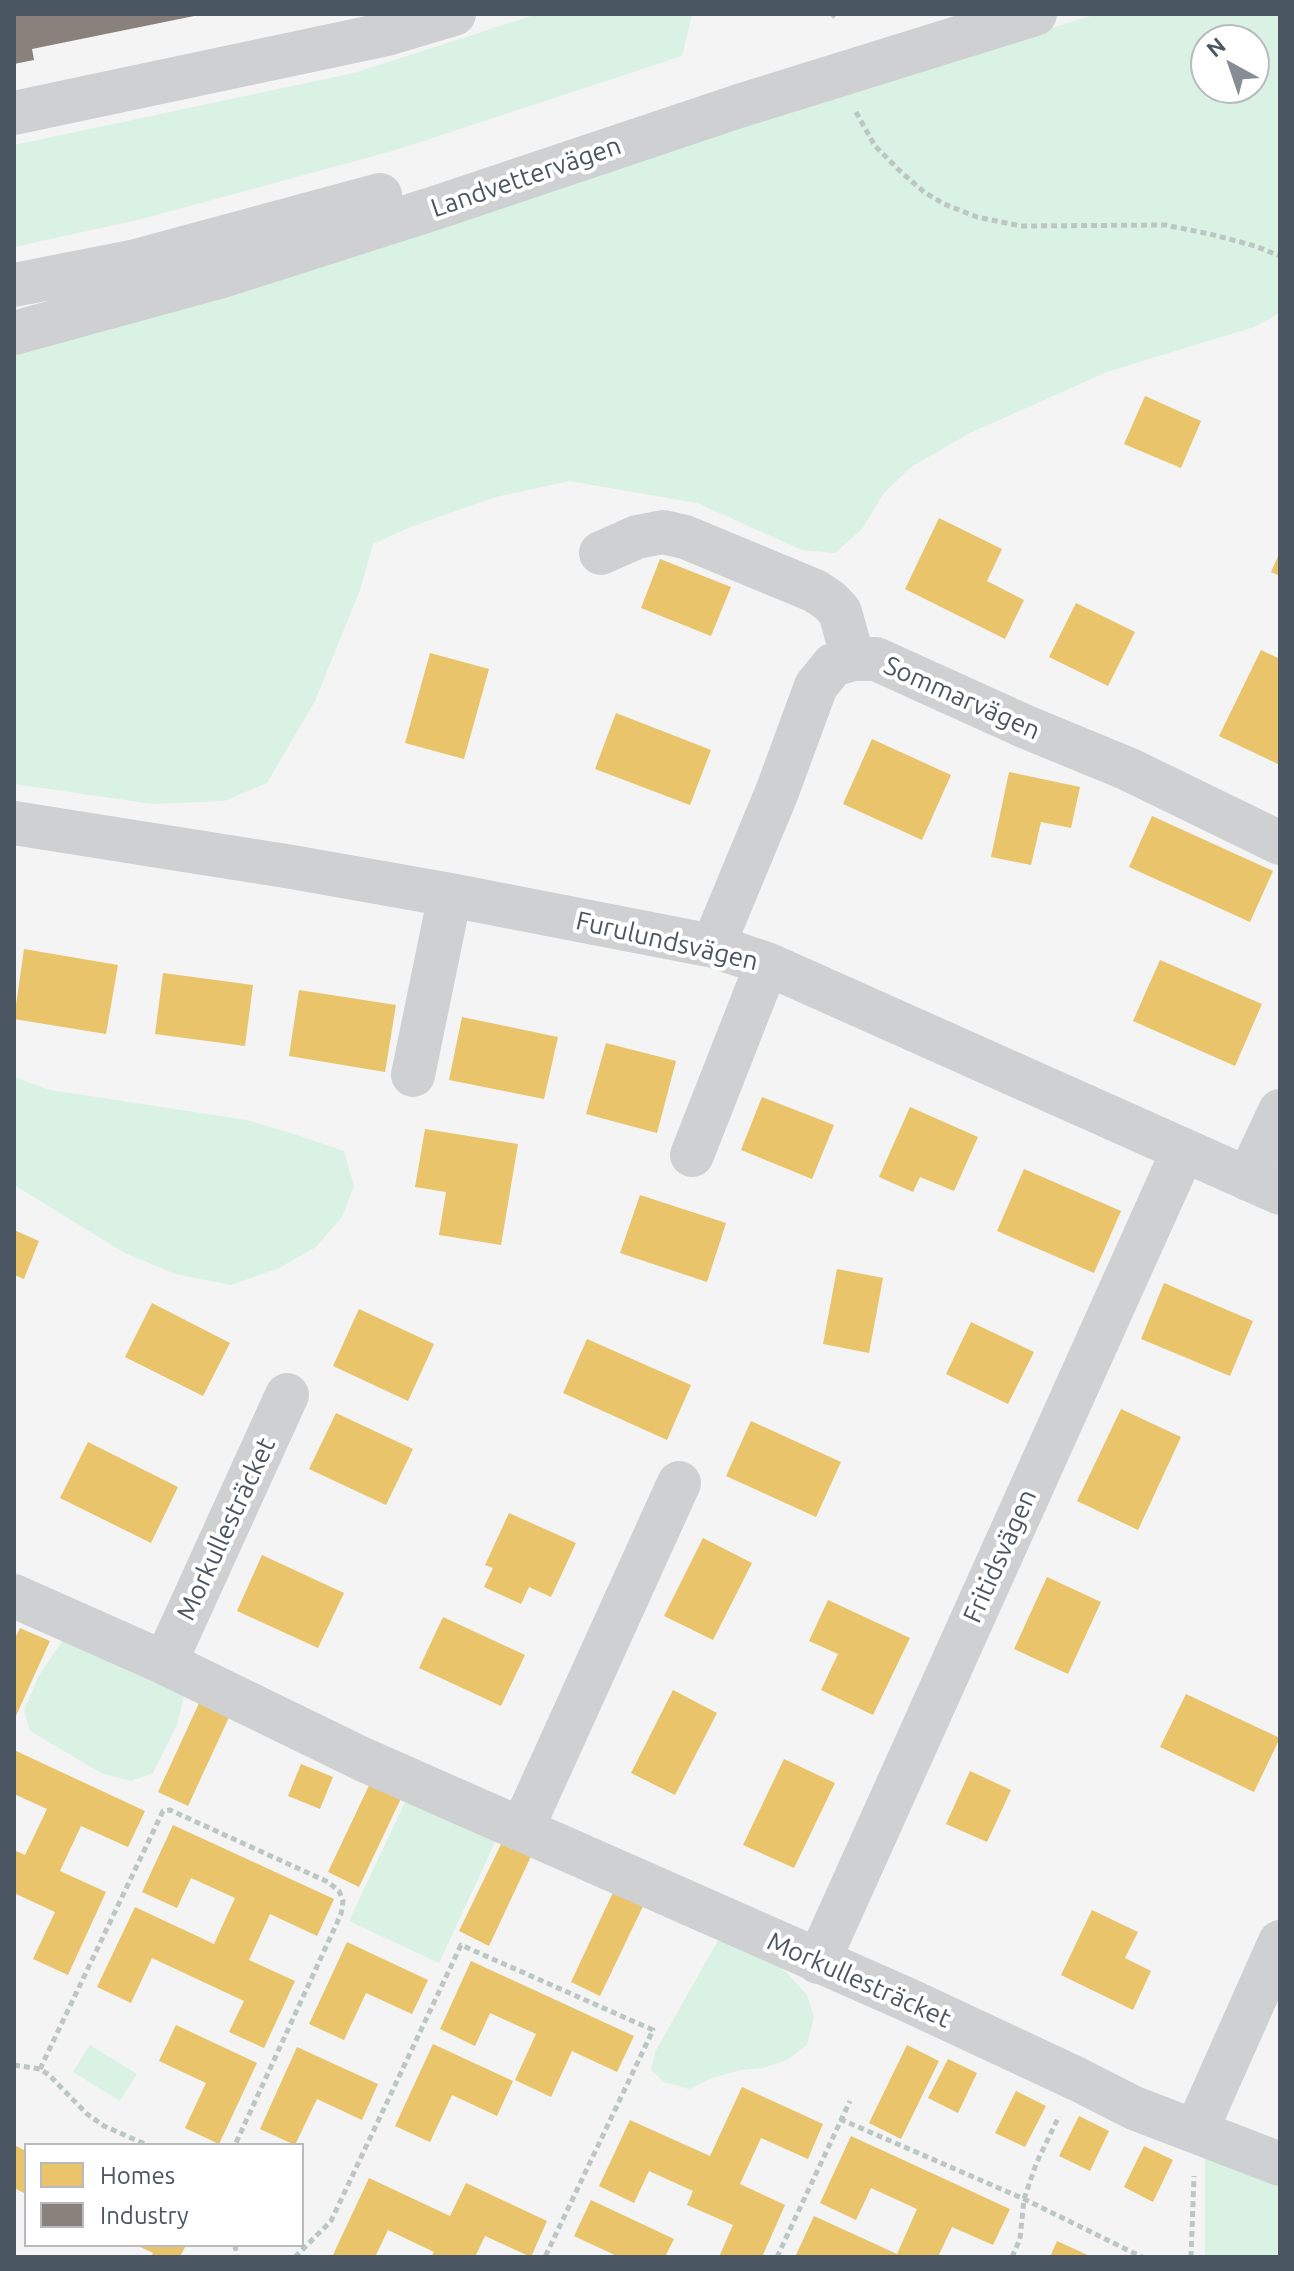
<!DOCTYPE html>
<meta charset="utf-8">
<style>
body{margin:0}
#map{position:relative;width:1294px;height:2271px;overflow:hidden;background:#f4f4f4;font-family:Ubuntu,sans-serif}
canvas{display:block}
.frame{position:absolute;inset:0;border:16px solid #4a5661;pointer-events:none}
.legend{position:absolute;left:24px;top:2143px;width:280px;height:104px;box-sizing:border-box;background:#fff;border:2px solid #b7bbc0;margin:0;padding:10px 14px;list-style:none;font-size:24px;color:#4a5661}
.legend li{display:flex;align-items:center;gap:16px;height:40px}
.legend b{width:40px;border:2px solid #b7bbc0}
.north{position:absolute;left:1190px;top:24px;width:80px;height:80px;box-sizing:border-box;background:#fff;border:2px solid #b7bbc0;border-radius:50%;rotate:320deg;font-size:22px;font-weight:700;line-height:32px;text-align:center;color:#4a5661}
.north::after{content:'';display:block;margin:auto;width:28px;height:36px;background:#868d94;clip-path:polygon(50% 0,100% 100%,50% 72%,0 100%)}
</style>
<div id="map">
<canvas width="1294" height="2271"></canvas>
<div class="frame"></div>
<ul class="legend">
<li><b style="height:22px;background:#e9c46a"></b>Homes</li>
<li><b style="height:22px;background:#8a817c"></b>Industry</li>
</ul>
<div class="north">N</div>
</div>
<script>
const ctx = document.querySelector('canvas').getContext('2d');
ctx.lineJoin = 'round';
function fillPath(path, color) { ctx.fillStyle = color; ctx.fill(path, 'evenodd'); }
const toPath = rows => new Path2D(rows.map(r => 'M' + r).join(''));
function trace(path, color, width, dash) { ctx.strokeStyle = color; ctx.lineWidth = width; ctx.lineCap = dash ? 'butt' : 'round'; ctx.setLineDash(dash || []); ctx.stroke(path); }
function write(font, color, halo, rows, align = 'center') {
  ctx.font = font + ' Ubuntu,sans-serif'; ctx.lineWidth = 8; ctx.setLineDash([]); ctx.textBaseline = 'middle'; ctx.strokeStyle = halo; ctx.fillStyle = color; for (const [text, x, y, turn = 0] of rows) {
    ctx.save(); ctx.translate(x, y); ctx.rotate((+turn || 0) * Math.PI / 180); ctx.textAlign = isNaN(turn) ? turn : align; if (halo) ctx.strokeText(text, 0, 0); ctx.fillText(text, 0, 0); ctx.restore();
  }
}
fillPath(toPath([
 [537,14,692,14,682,56,396,150,142,219,14,247,14,145,354,73],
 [1097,14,1280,14,1280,313,1254,327,1107,372,970,433,911,467,884,493,862,529,835,553,802,550,697,503,569,481,496,497,410,527,373,544,360,590,315,701,267,783,224,801,153,804,14,784,14,355,241,279],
 [1206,40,1254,40,1254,88,1206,88],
 [14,1077,50,1090,247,1120,297,1135,344,1151,354,1186,342,1217,316,1247,279,1268,231,1285,175,1274,123,1252,14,1185],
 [69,1631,184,1696,177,1725,153,1773,131,1781,101,1773,30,1731,24,1711,38,1677],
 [415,1781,504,1823,439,1963,349,1921],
 [720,1937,764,1955,787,1973,807,1995,814,2017,807,2045,787,2060,763,2068,741,2070,715,2077,689,2089,664,2082,651,2070,655,2052],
 [90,2045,137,2074,120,2101,73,2072],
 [1205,2149,1280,2186,1280,2257,1205,2257]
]), '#d9f2e3');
fillPath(toPath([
 [1145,396,1201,421,1181,468,1124,444],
 [939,518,1002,549,987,581,1024,600,1005,639,905,589],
 [1280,552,1280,576,1271,572],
 [660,559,731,587,711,636,641,608],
 [1076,603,1135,632,1108,686,1049,657],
 [1261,650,1280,659,1280,765,1219,736],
 [430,653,489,669,464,759,405,743],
 [616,713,711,750,690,805,595,769],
 [872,739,951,775,922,840,843,804],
 [1009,772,1080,787,1071,828,1041,822,1031,865,991,857],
 [1152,816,1273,871,1250,922,1129,867],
 [24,949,118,965,106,1034,14,1019],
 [1160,960,1262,1004,1235,1066,1133,1021],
 [163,973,253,985,245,1046,155,1034],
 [299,990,396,1005,385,1072,289,1056],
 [462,1017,558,1037,544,1099,449,1080],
 [606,1043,676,1061,657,1133,586,1114],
 [762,1097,834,1125,812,1179,741,1150],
 [910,1107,978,1137,954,1191,920,1177,913,1192,879,1177],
 [425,1129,518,1144,501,1245,439,1235,446,1192,415,1187],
 [1024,1169,1121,1211,1094,1273,997,1231],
 [640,1195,726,1223,707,1282,620,1253],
 [14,1230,39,1241,24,1279,14,1275],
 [837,1269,883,1278,869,1353,823,1344],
 [1164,1283,1253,1321,1230,1376,1141,1339],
 [152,1303,230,1343,203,1396,125,1357],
 [359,1309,434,1344,408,1401,333,1366],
 [971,1322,1034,1352,1008,1404,946,1374],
 [587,1339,691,1385,667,1440,563,1393],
 [1121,1409,1181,1437,1138,1530,1077,1501],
 [336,1413,413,1449,386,1505,309,1469],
 [751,1421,841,1462,816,1517,726,1476],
 [88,1442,178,1487,151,1543,60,1498],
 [509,1513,576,1543,551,1597,529,1587,521,1604,484,1587,493,1568,485,1565],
 [703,1538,752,1563,713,1640,664,1616],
 [262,1555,344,1593,318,1648,237,1611],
 [1047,1577,1101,1602,1068,1674,1014,1649],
 [828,1600,910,1638,873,1715,821,1690,838,1654,809,1641],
 [443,1617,525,1655,501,1706,419,1668],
 [20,1628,50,1641,14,1720,14,1640],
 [673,1690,717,1713,675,1795,631,1773],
 [1186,1694,1280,1738,1254,1792,1160,1747],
 [201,1699,231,1713,188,1806,158,1792],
 [14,1750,145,1811,128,1847,81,1826,60,1871,106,1892,68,1975,33,1959,55,1912,14,1893,14,1850,25,1855,47,1809,14,1794],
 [784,1759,835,1783,794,1868,743,1845],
 [301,1764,333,1777,320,1809,288,1796],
 [970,1771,1011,1790,987,1842,946,1824],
 [374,1775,405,1790,359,1887,328,1872],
 [173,1825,334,1899,317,1936,270,1914,249,1960,295,1981,264,2048,229,2032,244,2001,152,1958,131,2003,97,1987,135,1907,214,1944,235,1898,191,1878,177,1908,142,1892],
 [505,1836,534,1850,489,1946,459,1931],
 [616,1886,646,1900,600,1996,571,1982],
 [1092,1910,1138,1932,1125,1958,1151,1971,1133,2010,1061,1975],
 [347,1942,428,1980,412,2014,366,1993,344,2040,309,2024],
 [471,1961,634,2036,617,2072,572,2051,551,2097,515,2080,536,2034,490,2013,475,2046,440,2029],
 [176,2025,257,2063,219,2144,185,2128,206,2083,159,2061],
 [433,2044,513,2081,497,2116,452,2095,430,2142,395,2126],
 [907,2045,939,2061,901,2139,869,2123],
 [297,2047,378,2084,362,2120,317,2099,295,2145,260,2129],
 [948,2059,977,2073,958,2113,928,2098],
 [742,2087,823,2124,808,2159,761,2138,740,2184,785,2205,762,2257,719,2257,733,2225,687,2205,693,2191,649,2171,634,2203,599,2186,630,2120,710,2156],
 [1016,2091,1046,2106,1025,2147,995,2133],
 [1079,2116,1109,2131,1090,2171,1059,2156],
 [851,2136,1010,2209,993,2245,952,2227,938,2257,795,2257,814,2216,897,2254,917,2209,871,2188,856,2220,820,2203],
 [14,2145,26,2151,26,2194,14,2188],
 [1144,2146,1173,2160,1153,2202,1124,2187],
 [369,2178,450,2216,466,2183,547,2221,531,2257,485,2236,475,2257,431,2257,434,2252,388,2230,375,2257,332,2257],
 [591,2200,674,2239,665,2257,619,2257,574,2236],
 [1057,2241,1092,2257,1050,2257],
 [136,2245,186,2245,180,2257,151,2257,153,2253]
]), '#e9c46a');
fillPath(toPath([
 [14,14,198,14,199,15,32,49,34,60,14,64]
]), '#8a817c');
trace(toPath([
 [832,14,835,17],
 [856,112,875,146,901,172,924,192,944,204,977,217,1021,226,1165,225,1210,234,1255,246,1280,256],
 [14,2065,40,2069,49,2075,87,2114,104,2126,147,2145],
 [40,2069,163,1811,170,1810,328,1882,339,1891,343,1901,341,1914,235,2145],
 [840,2119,1024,2199,1142,2257],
 [235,2245,237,2257],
 [295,2257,331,2221,461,1945,653,2030,545,2257],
 [777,2257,850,2101],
 [1012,2257,1020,2239,1024,2199,1036,2164,1059,2116],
 [1191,2257,1194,2176]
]), '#bcc7c4', 5, [6, 4]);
trace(toPath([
 [14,113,387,34,454,14],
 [14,285,136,261,380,195],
 [14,333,222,276,438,207,739,106,1035,14],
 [601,553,637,537,663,532,685,537,815,591,830,601,840,612,853,659],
 [14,823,292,867,450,895,713,946,767,964,1280,1193],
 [713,946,777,792,816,686,833,665,853,659,876,659,1026,727,1128,769,1280,843],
 [413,1075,450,895],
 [692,1155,767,964],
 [1248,1179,1280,1111],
 [14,1596,165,1663,362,1759,908,2000,1077,2079,1134,2108,1280,2164],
 [165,1663,287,1395],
 [522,1829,679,1483],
 [818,1962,1183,1151],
 [1196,2131,1280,1942]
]), '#ced0d2', 44);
write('26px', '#4a5661', '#fff', [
 ["Landvettervägen",526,177,-19],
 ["Sommarvägen",962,698,24],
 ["Furulundsvägen",667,941,13],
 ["Morkullesträcket",226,1529,-65],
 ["Fritidsvägen",1000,1556,-66],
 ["Morkullesträcket",859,1980,24]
]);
</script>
